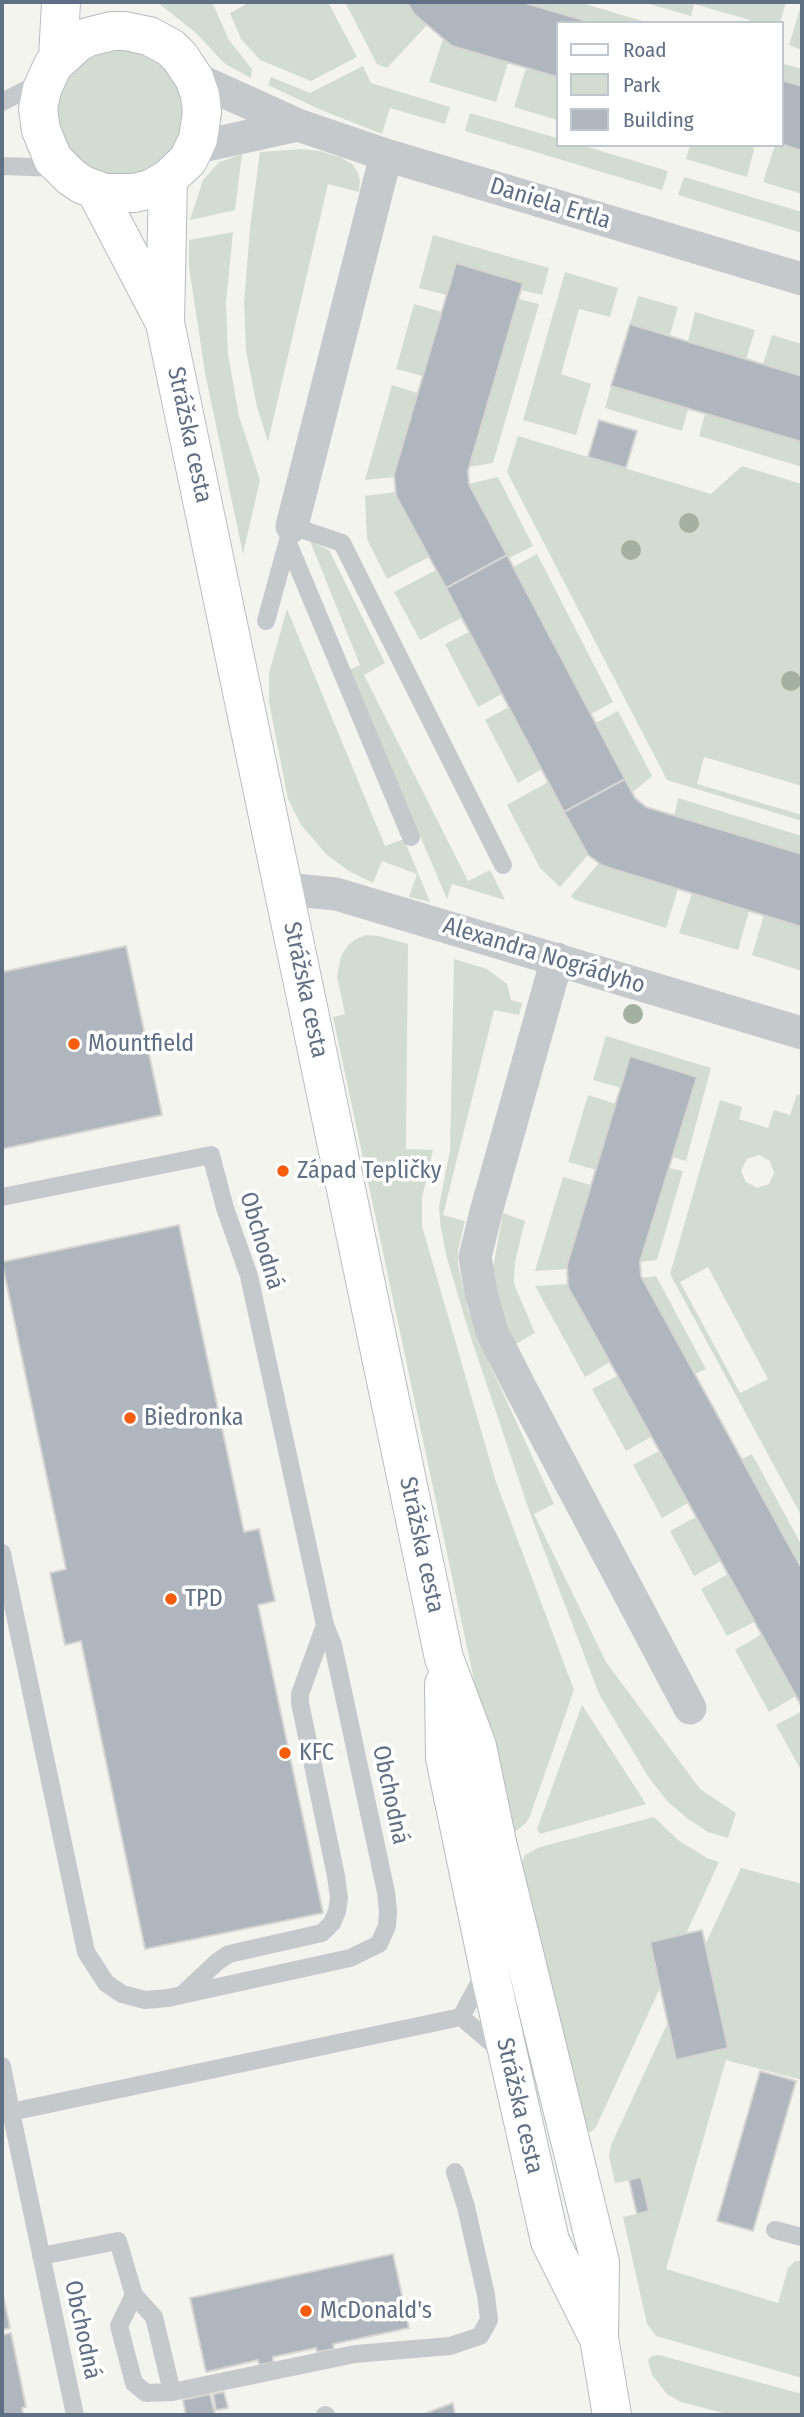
<!DOCTYPE html>
<meta charset="utf-8">
<style>
body{margin:0}
#map{position:relative;width:804px;height:2417px;overflow:hidden;background:#f4f4ef;font-family:"Fira Sans Condensed",sans-serif}
canvas{display:block}
.frame{position:absolute;inset:0;border:4px solid #607084;pointer-events:none}
.legend{position:absolute;left:556px;top:21px;width:228px;height:126px;box-sizing:border-box;background:#fff;border:2px solid #bfc6ce;margin:0;padding:9px 12px;list-style:none;font-size:21px;color:#607084}
.legend li{display:flex;align-items:center;gap:14px;height:35px}
.legend b{width:35px;border:2px solid #bfc6ce}
</style>
<div id="map">
<canvas width="804" height="2417"></canvas>
<div class="frame"></div>
<ul class="legend">
<li><b style="height:9px;background:#fff"></b>Road</li>
<li><b style="height:19px;background:#d3dcd0"></b>Park</li>
<li><b style="height:19px;background:#b0b6bd"></b>Building</li>
</ul>
</div>
<script>
const ctx = document.querySelector('canvas').getContext('2d');
ctx.lineJoin = 'round';
function fillPath(path, color) { ctx.fillStyle = color; ctx.fill(path, 'evenodd'); }
const toPath = rows => new Path2D(rows.map(r => 'M' + r).join(''));
function trace(path, color, width, dash) { ctx.strokeStyle = color; ctx.lineWidth = width; ctx.lineCap = dash ? 'butt' : 'round'; ctx.setLineDash(dash || []); ctx.stroke(path); }
function write(font, color, halo, rows, align = 'center') {
  ctx.font = font + ' "Fira Sans Condensed",sans-serif'; ctx.lineWidth = 7; ctx.setLineDash([]); ctx.textBaseline = 'middle'; ctx.strokeStyle = halo; ctx.fillStyle = color; for (const [text, x, y, turn = 0] of rows) {
    ctx.save(); ctx.translate(x, y); ctx.rotate((+turn || 0) * Math.PI / 180); ctx.textAlign = isNaN(turn) ? turn : align; if (halo) ctx.strokeText(text, 0, 0); ctx.fillText(text, 0, 0); ctx.restore();
  }
}
fillPath(toPath([
 [157,2,212,2,229,40,252,69,251,78,225,64,196,33],
 [250,2,328,2,357,57,311,81,260,60,241,39,230,13],
 [345,2,407,2,414,14,427,25,387,68,377,64],
 [522,2,579,2,649,23,592,23],
 [642,2,786,2,780,23,750,23,750,20,694,4,691,16],
 [802,2,802,50,789,45],
 [443,39,452,46,508,63,496,102,429,82],
 [118,44,165,63,183,97,185,110,180,136,166,158,144,172,132,176,106,176,72,158,52,111,72,64],
 [781,63,802,69,802,86,781,80],
 [363,66,371,83,450,107,445,124,390,108,382,134,321,110,268,85,271,77,310,93],
 [526,68,557,77,557,120,514,107],
 [470,113,557,138,557,145,581,145,668,171,662,190,465,131],
 [781,144,802,151,802,194,763,182,775,145],
 [690,145,755,145,747,177,686,159],
 [302,149,320,151,342,158,352,164,358,173,360,181,359,192,328,184,268,442,257,407,246,351,244,303,250,228,260,152],
 [242,154,235,210,190,220,203,180,219,162],
 [684,177,802,212,802,233,678,195],
 [233,232,226,303,228,354,239,416,260,480,243,554,205,373,189,267,189,240],
 [433,235,549,268,542,295,521,290,523,283,447,295,419,288],
 [565,272,618,288,610,317,579,309,561,374,591,384,576,435,523,420],
 [638,296,678,307,670,335,630,324],
 [519,299,539,304,493,463,469,467],
 [414,304,442,312,423,376,396,369],
 [695,312,755,330,746,359,688,341],
 [772,335,802,344,802,376,763,364],
 [392,385,418,393,395,477,365,480],
 [611,386,688,409,682,431,605,408],
 [705,414,802,442,802,467,699,436],
 [518,436,711,494,742,466,802,484,802,786,704,757,697,784,802,815,802,821,667,780,507,472],
 [498,477,533,546,509,558,469,484],
 [396,492,396,496,429,557,387,579,367,539,365,496],
 [310,541,329,550,385,663,364,675,468,881,490,870,505,900,452,884,447,899,349,670,360,665],
 [537,554,613,702,591,714,513,567],
 [436,570,461,618,420,640,394,592],
 [287,609,385,846,404,839,430,902,409,897,417,874,382,861,373,883,349,871,327,855,301,825,288,799,269,702,269,673],
 [469,632,502,694,478,707,445,644],
 [509,707,542,769,518,783,485,720],
 [618,711,652,776,633,792,596,723],
 [548,782,588,855,560,887,540,868,507,805],
 [678,798,802,836,802,854,674,816],
 [599,863,603,866,678,889,666,928,575,900,571,896],
 [692,893,749,911,738,950,679,933],
 [764,915,802,927,802,971,752,955],
 [367,935,379,936,408,944,406,1149,433,1150,422,1198,422,1226,496,1482,574,1690,530,1816,526,1823,516,1831,509,1832,505,1826,333,1017,345,1014,337,977,341,956,348,945,356,939],
 [454,959,487,969,507,984,511,1000,522,1003,519,1015,494,1010,443,1215,465,1221,458,1250,458,1264,468,1310,486,1356,554,1504,534,1514,606,1662,700,1789,736,1813,728,1838,708,1832,688,1819,667,1801,647,1775,599,1694,531,1516,468,1329,446,1255,440,1222,439,1206,450,1151],
 [606,1036,711,1068,686,1161,673,1157,697,1077,631,1056,621,1088,593,1080],
 [797,1094,802,1096,802,1517,670,1274,720,1100,742,1107,739,1119,768,1128,774,1110,790,1115],
 [759,1155,770,1161,774,1173,769,1184,757,1188,746,1182,741,1171,747,1159],
 [708,1267,768,1379,740,1393,680,1282],
 [588,1095,616,1104,596,1170,568,1162],
 [669,1168,683,1171,657,1260,640,1262],
 [563,1177,591,1185,567,1269,535,1271],
 [503,1213,525,1221,515,1262,514,1284,535,1333,514,1345,492,1273],
 [656,1276,706,1369,695,1374,642,1278],
 [568,1284,610,1362,585,1377,535,1286],
 [617,1376,651,1437,626,1451,592,1389],
 [659,1451,688,1503,662,1518,633,1465],
 [752,1454,802,1546,802,1559,798,1562,742,1459],
 [696,1517,721,1561,694,1576,670,1531],
 [728,1574,754,1622,727,1636,701,1589],
 [762,1634,796,1696,769,1712,735,1650],
 [582,1705,646,1804,540,1834,537,1829],
 [802,1711,802,1772,776,1725],
 [654,1817,678,1840,707,1858,719,1862,686,1934,650,1942,660,1988,596,2127,591,2132,588,2131,570,2089,520,1866,525,1855,540,1847],
 [741,1868,802,1884,802,2080,726,2060,666,2269,778,2303,788,2268,794,2262,802,2260,802,2378,656,2336,647,2324,623,2217,649,2211,642,2178,615,2183,609,2156,611,2145,668,2022,677,2060,728,2048,705,1945],
 [659,2355,802,2394,802,2415,731,2415,681,2402,667,2394,652,2375,648,2360,652,2356]
]), '#d3dcd0');
const building = toPath([
 [407,2,522,2,583,20,582,23,557,23,557,77,452,46,414,14,407,2],
 [781,80,802,86,802,151,781,144,781,80],
 [456,263,523,283,468,471,469,484,507,555,446,588,396,496,394,474,456,263],
 [630,324,802,376,802,442,611,386,630,324],
 [599,420,637,431,626,468,588,457,599,420],
 [507,555,625,779,564,812,446,588,507,555],
 [625,779,635,798,646,807,802,854,802,927,603,866,588,855,564,812,625,779],
 [126,946,162,1115,2,1149,2,972,126,946],
 [630,1056,697,1077,640,1262,641,1276,802,1569,802,1707,568,1287,567,1265,630,1056],
 [179,1225,244,1532,259,1529,275,1601,258,1605,323,1913,145,1949,81,1641,65,1645,50,1573,66,1569,2,1262,179,1225],
 [702,1930,728,2048,676,2060,650,1942,702,1930],
 [760,2071,796,2081,753,2231,717,2221,760,2071],
 [641,2177,649,2211,637,2214,629,2180,641,2177],
 [393,2254,409,2328,333,2344,334,2349,317,2352,316,2348,273,2357,273,2362,259,2365,258,2360,206,2372,190,2298,393,2254],
 [2,2290,10,2328,2,2330,2,2290],
 [11,2333,26,2407,22,2408,23,2415,2,2415,2,2335,11,2333],
 [224,2392,228,2408,216,2410,213,2394,224,2392],
 [210,2394,215,2415,186,2415,183,2400,210,2394],
 [453,2403,455,2415,421,2415,453,2403]
]);
fillPath(building, '#b0b6bd');
trace(building, '#d5d5d2', 2);
const secondary = toPath([
 [58,59,61,2],
 [168,179,151,189,134,193,105,193,83,185,71,177,53,159,41,130,38,109,42,89,53,65,77,43,88,37,112,31,125,31,149,36,171,48,180,57,194,78,200,95,202,112,198,139,188,160,168,179,165,323,444,1658,477,1746,498,1847,600,2262,599,2338,612,2415],
 [96,191,164,321],
 [444,1684,445,1758,488,1965,550,2241,596,2333]
]);
trace(secondary, '#b7bbc1', 40);
trace(toPath([
 [2,102,43,81],
 [2,166,58,168],
 [288,543,411,837],
 [266,621,292,526,342,543,503,865],
 [2,1197,211,1155,225,1208,249,1276,325,1625,333,1645,386,1892,388,1912,387,1926,379,1944,350,1958,168,1998,145,2000,122,1994,106,1983,86,1952,2,1553],
 [184,1993,217,1962,229,1954,322,1933,332,1923,337,1911,339,1898,336,1876,300,1703,300,1694,325,1625],
 [461,2017,501,2051],
 [461,2017,485,1972],
 [2,2066,11,2112,461,2017],
 [2,2114,11,2112,75,2415],
 [775,2230,802,2237],
 [41,2256,118,2241,134,2295,154,2317,172,2392,355,2354,450,2346,480,2336,489,2320,486,2295,466,2207,455,2172],
 [134,2295,119,2326,134,2383,146,2393,172,2392],
 [325,2415,326,2415]
]), '#c6c9cc', 18);
trace(toPath([
 [194,78,298,125,386,155,802,279],
 [194,148,298,125],
 [292,526,386,155],
 [284,889,336,894,802,1033],
 [557,959,486,1212,475,1257,481,1293,493,1334,521,1389,690,1708]
]), '#c6c9cc', 33);
trace(secondary, '#fff', 38);
ctx.fillStyle = '#a4b1a0';
for (const [x, y] of [
 [689,523],
 [631,550],
 [791,681],
 [633,1014]
]) { ctx.beginPath(); ctx.arc(x, y, 10, 0, 2 * Math.PI); ctx.fill(); }
for (const [x, y, r, color] of [
 [74,1044,7,"#f55c0e"],
 [283,1171,7,"#f55c0e"],
 [130,1418,7,"#f55c0e"],
 [171,1599,7,"#f55c0e"],
 [285,1753,7,"#f55c0e"],
 [306,2311,7,"#f55c0e"]
]) { const dot = new Path2D(); dot.arc(x, y, r, 0, 2 * Math.PI); ctx.fillStyle = color; ctx.fill(dot); trace(dot, '#fff', 2.5); }
write('24px', '#607084', '#fff', [
 ["Daniela Ertla",550,204,17],
 ["Strážska cesta",189,435,78],
 ["Alexandra Nográdyho",544,956,17],
 ["Strážska cesta",305,990,78],
 ["Obchodná",261,1241,73],
 ["Strážska cesta",421,1545,78],
 ["Obchodná",390,1795,78],
 ["Strážska cesta",519,2106,77],
 ["Obchodná",82,2330,78]
]);
write('24px', '#607084', '#fff', [
 ["Mountfield",88,1044],
 ["Západ Tepličky",297,1171],
 ["Biedronka",144,1418],
 ["TPD",185,1599],
 ["KFC",299,1753],
 ["McDonald's",320,2311]
], 'left');
</script>
